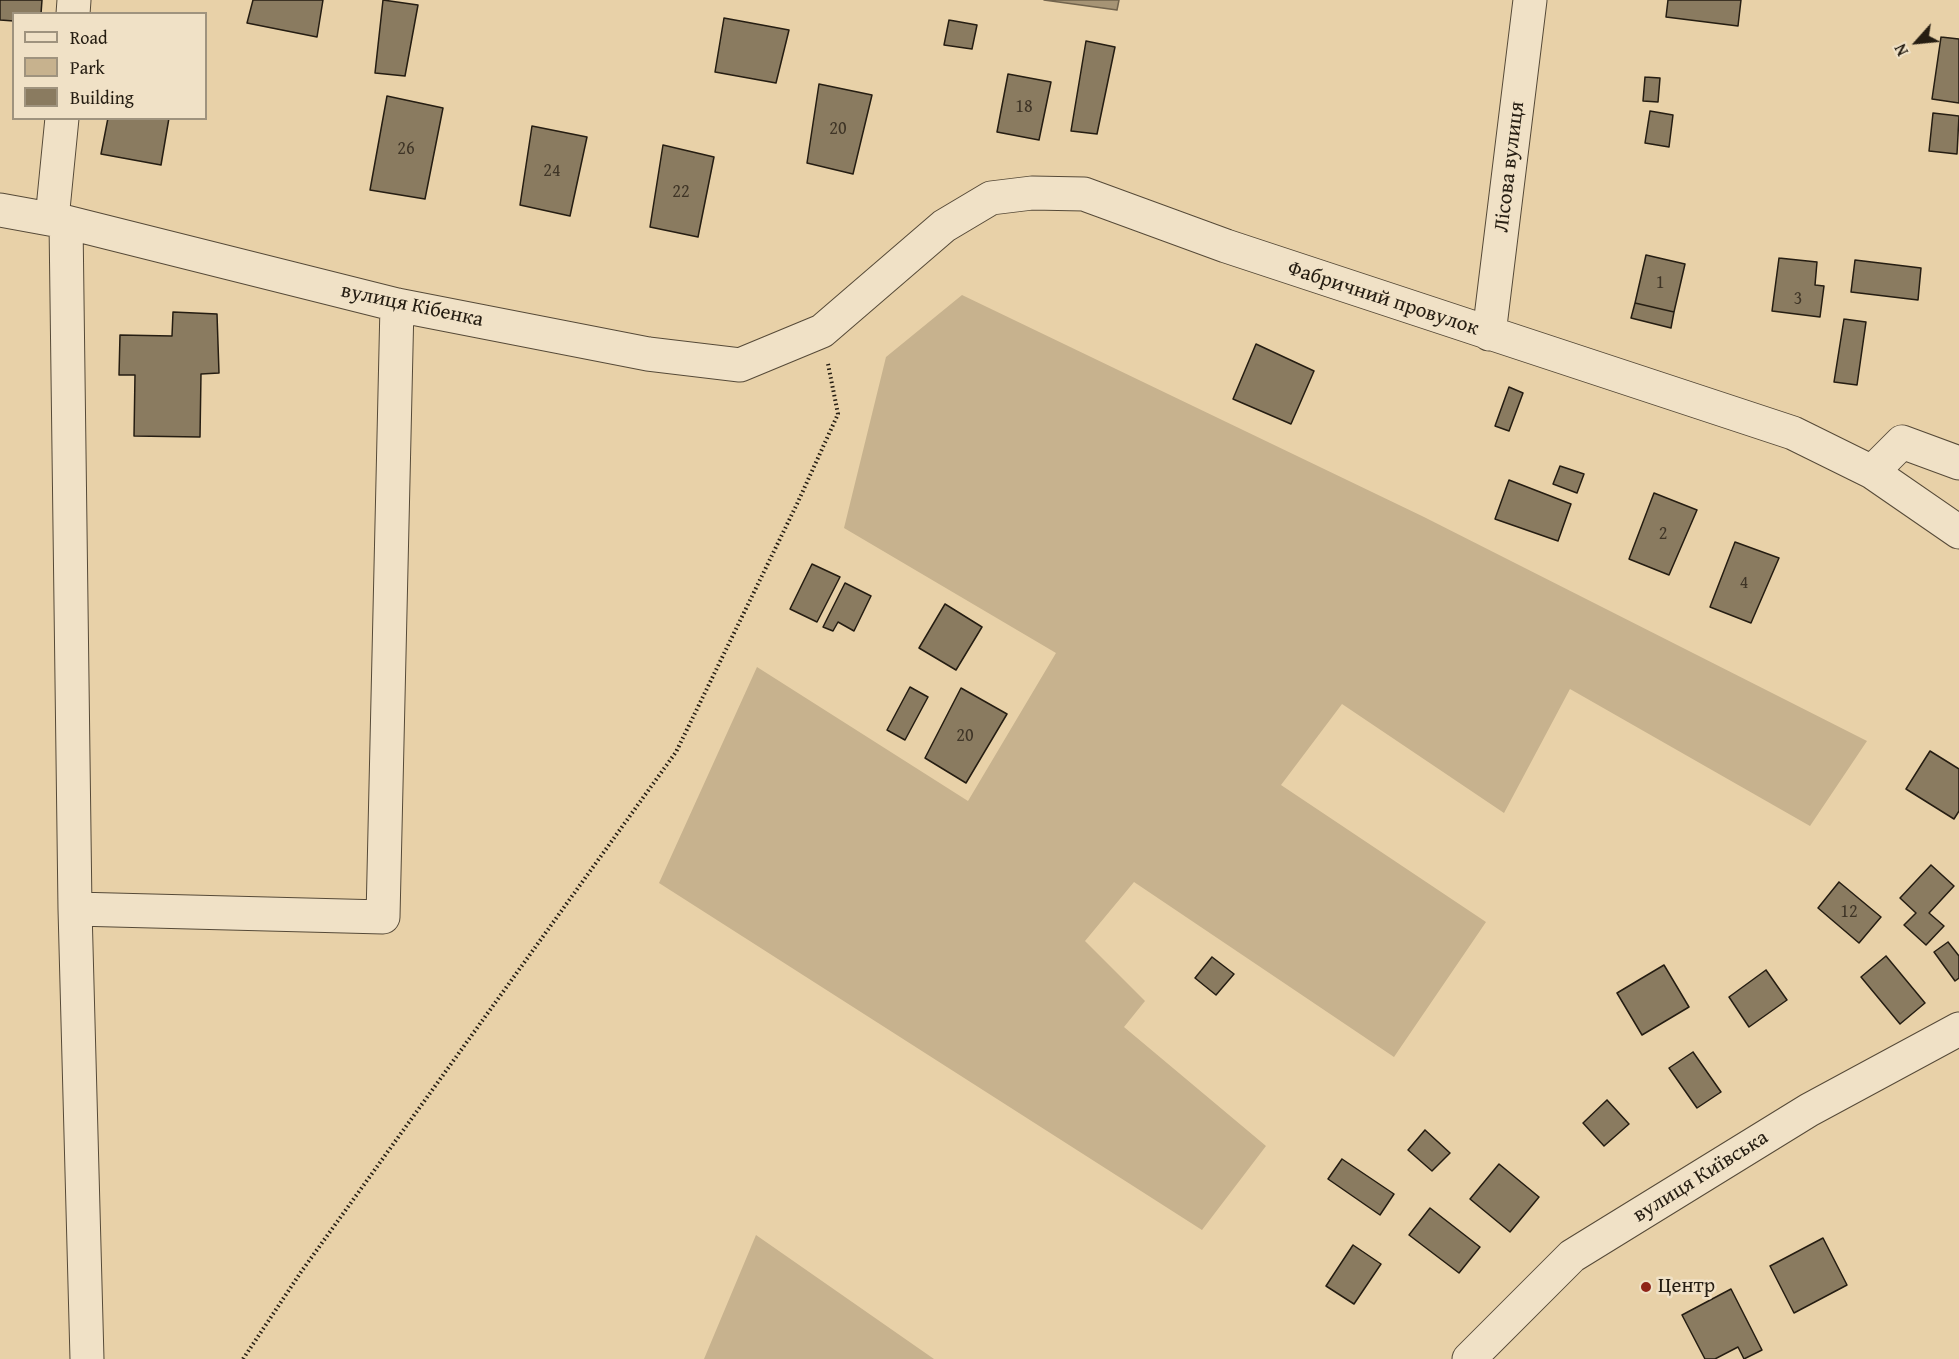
<!DOCTYPE html>
<meta charset="utf-8">
<style>
body{margin:0}
#map{position:relative;width:1959px;height:1359px;overflow:hidden;background:#e8d1a8;font-family:"Gentium Book Plus",serif}
canvas{display:block}
.legend{position:absolute;left:12px;top:12px;width:195px;height:108px;box-sizing:border-box;background:#f0e1c6;border:2px solid #9f937e;margin:0;padding:8px 10px;list-style:none;font-size:18px;color:#251d12}
.legend li{display:flex;align-items:center;gap:12px;height:30px}
.legend b{width:30px;border:2px solid #9f937e}
.north{position:absolute;left:1887px;top:12px;width:60px;height:60px;-webkit-text-stroke:4px #f0e1c6;paint-order:stroke;rotate:243deg;font-size:16px;font-weight:700;line-height:24px;text-align:center;color:#251d12}
.north::after{content:'';display:block;margin:auto;width:21px;height:27px;background:#251d12;clip-path:polygon(50% 0,100% 100%,50% 72%,0 100%)}
</style>
<div id="map">
<canvas width="1959" height="1359"></canvas>
<ul class="legend">
<li><b style="height:8px;background:#f0e1c6"></b>Road</li>
<li><b style="height:16px;background:#c7b28e"></b>Park</li>
<li><b style="height:16px;background:#8a7b60"></b>Building</li>
</ul>
<div class="north">N</div>
</div>
<script>
const ctx = document.querySelector('canvas').getContext('2d');
ctx.lineJoin = 'round';
function fillPath(path, color) { ctx.fillStyle = color; ctx.fill(path, 'evenodd'); }
const toPath = rows => new Path2D(rows.map(r => 'M' + r).join(''));
function trace(path, color, width, dash) { ctx.strokeStyle = color; ctx.lineWidth = width; ctx.lineCap = dash ? 'butt' : 'round'; ctx.setLineDash(dash || []); ctx.stroke(path); }
function write(font, color, halo, rows, align = 'center') {
  ctx.font = font + ' "Gentium Book Plus",serif'; ctx.lineWidth = 5; ctx.setLineDash([]); ctx.textBaseline = 'middle'; ctx.strokeStyle = halo; ctx.fillStyle = color; for (const [text, x, y, turn = 0] of rows) {
    ctx.save(); ctx.translate(x, y); ctx.rotate((+turn || 0) * Math.PI / 180); ctx.textAlign = isNaN(turn) ? turn : align; if (halo) ctx.strokeText(text, 0, 0); ctx.fillText(text, 0, 0); ctx.restore();
  }
}
fillPath(toPath([
 [962,295,1424,517,1867,741,1810,826,1570,689,1504,813,1342,704,1281,785,1486,922,1394,1057,1134,882,1085,941,1145,1001,1124,1027,1266,1146,1202,1230,659,883,757,667,968,801,1056,653,844,528,886,357],
 [756,1235,934,1359,704,1359]
]), '#c7b28e');
const water = toPath([
 [1044,0,1119,0,1117,10,1044,0]
]);
fillPath(water, '#a69475');
trace(water, '#72644d', 1.5);
const building = toPath([
 [0,0,42,0,41,14,14,14,14,21,0,20,0,0],
 [253,0,323,0,317,37,247,23,253,0],
 [383,0,418,5,405,76,375,73,383,0],
 [1668,0,1741,0,1738,26,1666,17,1668,0],
 [724,18,789,30,776,83,715,72,724,18],
 [949,20,977,25,972,49,944,45,949,20],
 [1941,37,1959,39,1959,103,1932,99,1941,37],
 [1086,41,1115,47,1097,134,1071,131,1086,41],
 [1008,74,1051,82,1039,140,997,132,1008,74],
 [1645,77,1660,78,1658,102,1643,101,1645,77],
 [819,84,872,95,853,174,807,163,819,84],
 [387,96,443,108,425,199,370,190,387,96],
 [1650,111,1673,115,1669,147,1645,143,1650,111],
 [1933,113,1959,116,1957,154,1929,151,1933,113],
 [108,118,169,118,161,165,101,154,108,118],
 [532,126,587,137,570,216,520,205,532,126],
 [663,145,714,157,698,237,650,227,663,145],
 [1646,255,1685,264,1674,312,1635,303,1646,255],
 [1779,258,1817,262,1815,285,1824,286,1820,317,1772,311,1779,258],
 [1855,260,1921,268,1918,300,1851,292,1855,260],
 [1635,303,1674,312,1671,328,1631,318,1635,303],
 [173,312,217,314,219,373,201,374,200,437,134,436,135,375,119,375,120,335,172,336,173,312],
 [1844,319,1866,322,1857,385,1834,382,1844,319],
 [1256,344,1314,371,1291,424,1233,399,1256,344],
 [1509,387,1523,393,1509,431,1495,426,1509,387],
 [1560,466,1584,474,1577,493,1553,484,1560,466],
 [1509,480,1571,504,1558,541,1495,519,1509,480],
 [1654,493,1697,510,1669,575,1629,559,1654,493],
 [1735,542,1779,558,1751,623,1710,607,1735,542],
 [812,564,840,577,817,622,790,609,812,564],
 [845,583,871,596,854,631,838,622,833,631,823,627,845,583],
 [945,604,982,627,956,670,919,648,945,604],
 [910,687,928,697,905,740,887,730,910,687],
 [961,688,1007,714,966,783,925,758,961,688],
 [1930,751,1959,769,1959,811,1954,819,1906,789,1930,751],
 [1931,865,1954,886,1929,913,1944,926,1926,945,1904,925,1916,913,1900,898,1931,865],
 [1839,882,1881,917,1859,943,1818,908,1839,882],
 [1948,942,1959,956,1959,978,1955,981,1934,952,1948,942],
 [1886,956,1925,1003,1900,1024,1861,977,1886,956],
 [1212,957,1234,974,1216,995,1195,978,1212,957],
 [1664,965,1689,1007,1642,1035,1617,993,1664,965],
 [1766,970,1787,1000,1749,1027,1729,997,1766,970],
 [1693,1052,1721,1092,1697,1108,1669,1068,1693,1052],
 [1607,1100,1629,1124,1604,1146,1583,1123,1607,1100],
 [1425,1130,1450,1153,1432,1171,1408,1150,1425,1130],
 [1342,1159,1394,1194,1380,1215,1328,1179,1342,1159],
 [1499,1164,1539,1197,1510,1232,1470,1199,1499,1164],
 [1430,1208,1480,1247,1459,1273,1409,1235,1430,1208],
 [1823,1238,1847,1285,1794,1313,1770,1266,1823,1238],
 [1353,1245,1381,1264,1354,1304,1326,1286,1353,1245],
 [1731,1289,1762,1350,1744,1359,1738,1347,1715,1359,1705,1359,1682,1315,1731,1289]
]);
fillPath(building, '#8a7b60');
trace(building, '#251d12', 1.5);
const minor = toPath([
 [73,14,74,0],
 [0,210,66,222,397,305,648,354,740,365,822,331,944,226,991,198,1032,193,1084,194,1226,246,1793,433,1872,472,1959,532],
 [52,219,62,118],
 [66,222,75,909,87,1359],
 [1489,334,1530,0],
 [1872,472,1902,442,1959,463],
 [75,909,383,917,397,305]
]);
const tertiary = toPath([
 [1469,1359,1572,1256,1809,1110,1959,1029]
]);
trace(minor, '#564a38', 35);
trace(tertiary, '#564a38', 35);
trace(toPath([
 [243,1359,301,1272,676,752,797,504,838,414,828,364]
]), '#251d12', 4, [1.5, 3]);
trace(minor, '#f0e1c6', 33);
trace(tertiary, '#f0e1c6', 33);
for (const [x, y, r, color] of [
 [1646,1287,6,"#8f2418"]
]) { const dot = new Path2D(); dot.arc(x, y, r, 0, 2 * Math.PI); ctx.fillStyle = color; ctx.fill(dot); trace(dot, '#f0e1c6', 2); }
write('18px', '#3e3426', null, [
 ["18",1024,107],
 ["20",838,129],
 ["26",406,149],
 ["24",552,171],
 ["22",681,192],
 ["1",1660,283],
 ["3",1798,299],
 ["2",1663,534],
 ["4",1744,583],
 ["20",965,736],
 ["12",1849,912]
]);
write('21px', '#251d12', '#f0e1c6', [
 ["Лісова вулиця",1510,167,-83],
 ["Фабричний провулок",1383,299,18],
 ["вулиця Кібенка",412,306,12],
 ["вулиця Київська",1701,1177,-32]
]);
write('21px', '#251d12', '#f0e1c6', [
 ["Центр",1658,1287]
], 'left');
</script>
